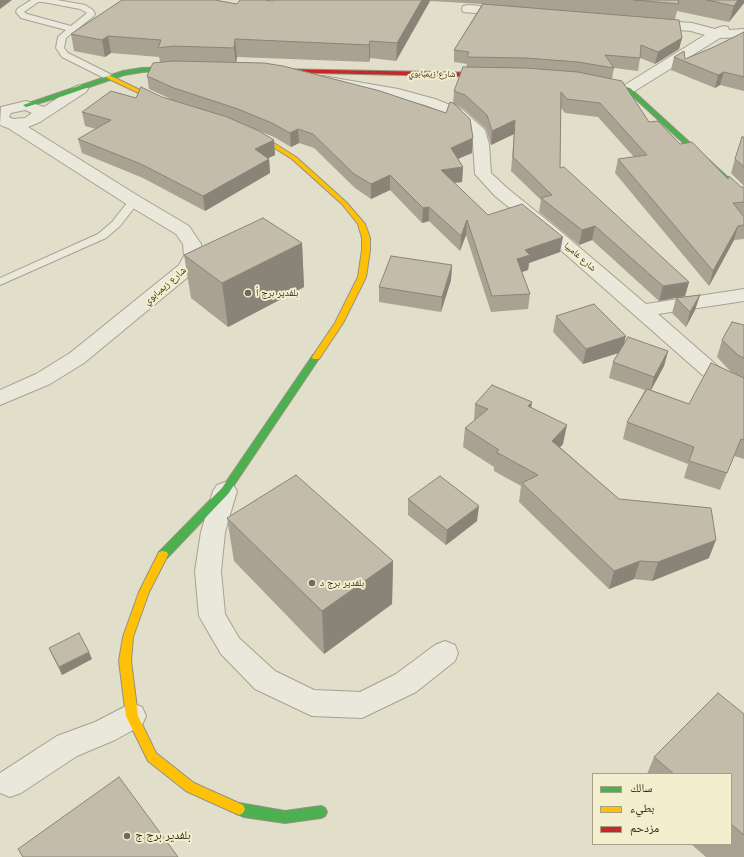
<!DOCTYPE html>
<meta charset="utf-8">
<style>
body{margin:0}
#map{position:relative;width:744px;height:857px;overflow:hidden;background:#e1dec9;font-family:"Libre Baskerville","Noto Naskh Arabic",serif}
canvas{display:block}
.legend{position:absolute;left:592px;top:773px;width:140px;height:72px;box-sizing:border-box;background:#f3eece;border:1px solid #a6a087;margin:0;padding:5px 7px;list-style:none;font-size:12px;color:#332b1c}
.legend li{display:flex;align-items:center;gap:8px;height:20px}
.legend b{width:20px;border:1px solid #a6a087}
</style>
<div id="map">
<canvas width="744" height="857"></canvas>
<ul class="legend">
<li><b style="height:5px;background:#4caf50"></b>سالك</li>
<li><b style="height:5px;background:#ffc107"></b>بطيء</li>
<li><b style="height:5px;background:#c62828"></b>مزدحم</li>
</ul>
</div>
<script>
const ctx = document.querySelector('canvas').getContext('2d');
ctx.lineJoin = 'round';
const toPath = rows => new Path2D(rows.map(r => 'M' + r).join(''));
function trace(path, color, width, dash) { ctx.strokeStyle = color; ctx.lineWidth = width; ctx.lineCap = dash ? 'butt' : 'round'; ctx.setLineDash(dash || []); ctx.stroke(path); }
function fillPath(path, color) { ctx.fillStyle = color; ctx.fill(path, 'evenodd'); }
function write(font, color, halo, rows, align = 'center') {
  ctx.font = font + ' "Libre Baskerville","Noto Naskh Arabic",serif'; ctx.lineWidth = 4; ctx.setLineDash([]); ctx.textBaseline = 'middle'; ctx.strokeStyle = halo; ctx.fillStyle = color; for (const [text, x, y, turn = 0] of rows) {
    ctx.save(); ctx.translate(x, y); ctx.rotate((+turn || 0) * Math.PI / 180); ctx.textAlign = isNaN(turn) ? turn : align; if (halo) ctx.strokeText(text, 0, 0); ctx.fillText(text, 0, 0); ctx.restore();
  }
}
const lane = toPath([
 [31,0,57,0,85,5,93,10,95,14,94,16,66,38,64,48,68,53,112,75,113,77,112,79,106,79,62,57,56,48,58,37,66,30,21,18,16,12,17,9,31,0],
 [38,2,43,2,80,9,87,13,71,26,27,14,24,12,38,2],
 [134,198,138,199,139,201,138,203,120,226,106,238,0,285,0,278,98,234,112,222,130,199,134,198]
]);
const street = toPath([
 [468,5,509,8,514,9,515,12,514,15,509,16,463,12,462,9,463,6,468,5],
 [651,20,692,23,715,29,723,26,728,27,729,30,744,29,744,37,720,38,633,92,628,93,623,92,621,89,623,86,705,35,691,31,646,27,644,24,646,21,651,20],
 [323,76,398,89,435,99,463,110,485,130,489,144,491,173,507,188,559,230,646,304,744,289,744,301,658,314,721,369,744,380,744,396,737,394,707,379,547,238,495,196,475,174,473,144,470,132,453,116,425,105,396,97,318,83,316,80,318,77,323,76],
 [81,85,86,86,88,89,86,92,40,122,28,127,140,197,189,226,201,244,202,256,194,272,84,363,50,384,0,405,0,390,36,374,70,353,179,265,184,256,183,244,176,234,128,205,8,128,0,125,1,107,26,101,44,107,76,86,81,85],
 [25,110,32,113,25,118,13,119,9,117,11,113,25,110],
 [225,482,233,485,237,491,225,532,221,571,225,614,239,638,275,671,314,690,360,692,396,674,435,645,445,641,455,645,458,653,455,661,416,692,362,718,312,716,255,689,221,654,199,616,195,571,201,532,213,491,217,485,225,482],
 [132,703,142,707,146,716,142,725,115,740,77,756,21,793,10,797,0,793,0,773,57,736,95,722,132,703]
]);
const fast = toPath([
 [180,67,182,68,182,70,142,72,124,75,63,96,26,107,23,105,123,71,142,68,180,67],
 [600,81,630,88,744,192,744,198,742,197,626,90,598,84,597,83,600,81],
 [316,354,320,357,228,494,167,558,163,559,159,558,158,555,159,552,222,488,313,355,316,354],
 [239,803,285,811,321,806,325,808,327,812,325,816,321,818,285,823,244,817,235,813,233,809,235,805,239,803]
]);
const slow = toPath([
 [107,76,111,76,169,104,164,105,107,78,107,76],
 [246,132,250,132,269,140,296,157,346,202,365,224,370,238,370,250,366,277,343,323,319,359,313,359,312,357,335,323,358,277,362,250,362,238,358,224,342,204,292,159,265,142,246,134,246,132],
 [163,551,167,552,168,555,149,592,133,637,131,661,138,716,156,753,194,783,243,805,245,809,243,813,239,815,186,791,148,761,126,716,119,661,123,637,139,592,159,552,163,551]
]);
const jam = toPath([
 [272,69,490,73,493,75,490,77,274,72,272,71,272,69]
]);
trace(lane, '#a6a293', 2);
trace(street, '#a6a293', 2);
trace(fast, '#969283', 2);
trace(slow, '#969283', 2);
trace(jam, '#969283', 2);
fillPath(lane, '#eae7db');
fillPath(street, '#eae7db');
fillPath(fast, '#4caf50');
fillPath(slow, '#ffc107');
fillPath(jam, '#c62828');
fillPath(toPath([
 [274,0,744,0,744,3,729,22,677,11,675,19,682,38,679,49,655,64,640,58,638,71,614,68,612,79,649,122,728,179,741,187,744,187,744,216,743,216,744,217,744,239,734,240,709,286,615,173,618,159,634,157,598,117,565,113,561,108,560,168,689,282,685,296,659,301,592,240,579,245,539,212,541,200,511,171,514,134,491,145,486,129,464,109,455,105,472,153,458,159,463,167,462,182,454,183,488,215,560,252,529,263,528,270,522,272,530,294,528,309,491,312,466,235,460,251,429,221,422,223,390,190,371,199,355,188,314,148,299,143,291,147,274,137,237,122,274,140,275,155,268,158,269,159,270,173,205,211,143,178,82,153,78,139,96,129,85,126,82,112,136,98,162,97,171,99,149,89,147,76,160,62,159,57,111,53,105,57,74,51,71,34,237,4,273,1],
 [430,1,482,4,454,50,454,62,467,64,466,67,454,91,453,104,446,113,236,62,237,57,369,62,370,58,396,61],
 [744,32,744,91,720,85,715,88,671,70,674,57,685,59,714,47],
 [744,137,744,186,731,173,735,159],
 [302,243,304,287,228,327,191,298,184,255],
 [452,265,451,280,441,312,379,302,379,287],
 [700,295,695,310,686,327,672,313,676,298],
 [556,316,624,343,668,351,664,366,651,390,689,404,732,373,717,357,722,340,744,325,744,459,734,456,720,490,684,478,688,464,623,439,627,422,645,390,609,378,613,362,618,353,583,364,553,332],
 [532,402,531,407,563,444,560,447,619,499,709,558,652,581,634,579,609,589,519,502,521,486,494,471,494,467,463,447,465,428,474,421,475,404],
 [408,499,477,521,446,545,408,515],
 [227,518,393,561,392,604,324,654,234,561],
 [49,648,92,659,62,675,52,655],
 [744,714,744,857,706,857,691,844,731,844,731,774,647,774,654,757]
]), '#a9a292');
fillPath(toPath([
 [0,0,12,0,0,9],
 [422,0,430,0,430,1,396,61,397,43],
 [738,0,744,0,744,3,729,22,734,6],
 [108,36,111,53,105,57,102,40],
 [682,38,679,49,655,64,658,52],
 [235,39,237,57,236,65,234,48],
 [370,41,370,58,369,62,369,45],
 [724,72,720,85,715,88,718,75],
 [515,120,514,134,491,145,492,131],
 [298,129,299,143,291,147,290,133],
 [473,138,472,153,450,162,451,148],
 [274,140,275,155,256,164,255,149],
 [269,159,270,173,205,211,203,196],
 [463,167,462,182,440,184,441,170],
 [390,175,390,190,371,199,371,184],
 [429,207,429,221,422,223,423,208],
 [467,220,466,235,460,251,461,236],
 [595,226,592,240,579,245,582,230],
 [738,226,734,240,709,286,713,271],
 [563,237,560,252,529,263,528,270,515,274,517,259,525,250],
 [302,243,304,287,228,327,222,283],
 [452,265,451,280,441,312,442,297],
 [689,282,685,296,659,301,663,286],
 [700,295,695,310,686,327,690,312],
 [626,336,622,352,583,364,586,349],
 [668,351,664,366,650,392,654,377],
 [532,402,529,421,528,406],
 [567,425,563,444,549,459,552,441],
 [479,506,477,521,446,545,447,530],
 [716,540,709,558,652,581,658,562],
 [393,561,392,604,324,654,322,611],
 [640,561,634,579,609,589,614,571],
 [89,652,92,659,62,675,59,667]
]), '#898477');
const building = toPath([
 [122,0,215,0,237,4,240,0,263,0,273,1,274,0,422,0,397,43,370,41,369,45,235,39,234,48,173,46,158,48,161,40,108,36,102,40,71,34,122,0],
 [634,0,678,0,679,4,634,0],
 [707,0,738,0,734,6,707,0],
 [483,4,679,20,682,38,658,52,641,45,640,58,605,55,614,68,578,62,526,58,467,57,469,52,454,50,483,4],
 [744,32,744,77,724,72,718,75,674,57,684,51,685,59,714,47,744,32],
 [173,61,264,63,283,66,380,91,446,113,450,102,453,103,470,119,473,138,451,148,463,167,441,170,488,215,522,204,563,237,525,250,530,255,517,259,530,294,492,296,467,220,461,236,429,207,423,208,390,175,371,184,354,174,313,134,298,129,290,133,272,123,238,109,174,88,147,76,153,63,173,61],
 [463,67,526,68,578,72,622,81,649,122,658,121,680,144,692,142,728,179,729,176,741,187,744,187,744,202,733,203,744,217,744,225,738,226,713,271,618,159,647,155,600,103,567,99,561,92,560,168,564,167,689,282,663,286,595,226,582,230,541,198,552,195,513,157,515,120,492,131,487,115,465,95,454,91,463,67],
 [141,87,162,97,227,117,259,131,274,140,255,149,269,159,203,196,141,164,78,139,111,120,82,112,111,91,136,98,141,87],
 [742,137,744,137,744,167,735,159,742,137],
 [263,218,302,243,222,283,184,255,263,218],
 [391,256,452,265,442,297,379,287,391,256],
 [700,295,690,312,676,298,700,295],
 [594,304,626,336,586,349,556,316,594,304],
 [732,322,744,325,744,358,738,355,722,340,732,322],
 [628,337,668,351,654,377,613,362,628,337],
 [711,363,744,378,744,440,741,439,727,473,689,461,694,447,627,422,647,389,689,404,711,363],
 [492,385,532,402,528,406,567,425,552,441,619,499,711,508,716,540,658,562,640,561,614,571,522,483,538,475,496,452,499,450,465,428,488,409,475,404,492,385],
 [296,475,393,561,322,611,227,518,296,475],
 [440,476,479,506,447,530,408,499,440,476],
 [79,633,89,652,59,667,49,648,79,633],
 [718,693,744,714,744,835,731,824,731,774,674,774,654,757,718,693],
 [119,777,178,857,23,857,18,849,119,777]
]);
fillPath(building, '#c4bcaa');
trace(building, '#898477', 1);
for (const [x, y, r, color] of [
 [248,293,4,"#706a59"],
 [312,583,4,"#706a59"],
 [127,836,4,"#706a59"]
]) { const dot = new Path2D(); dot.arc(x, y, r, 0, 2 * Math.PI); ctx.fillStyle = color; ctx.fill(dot); trace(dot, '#f3eece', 1.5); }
write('9px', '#332b1c', '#f3eece', [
 ["شارع زيمبابوي",432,74,1],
 ["شارع غامبيا",580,257,41]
]);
write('10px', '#332b1c', '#f3eece', [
 ["شارع زيمبابوي",165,286,-41]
]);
write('10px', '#332b1c', '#f3eece', [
 ["بلفدير برج أ",256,293],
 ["بلفدير برج د",320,583]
], 'left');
write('12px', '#332b1c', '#f3eece', [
 ["بلفدير برج ج",135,836]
], 'left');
</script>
